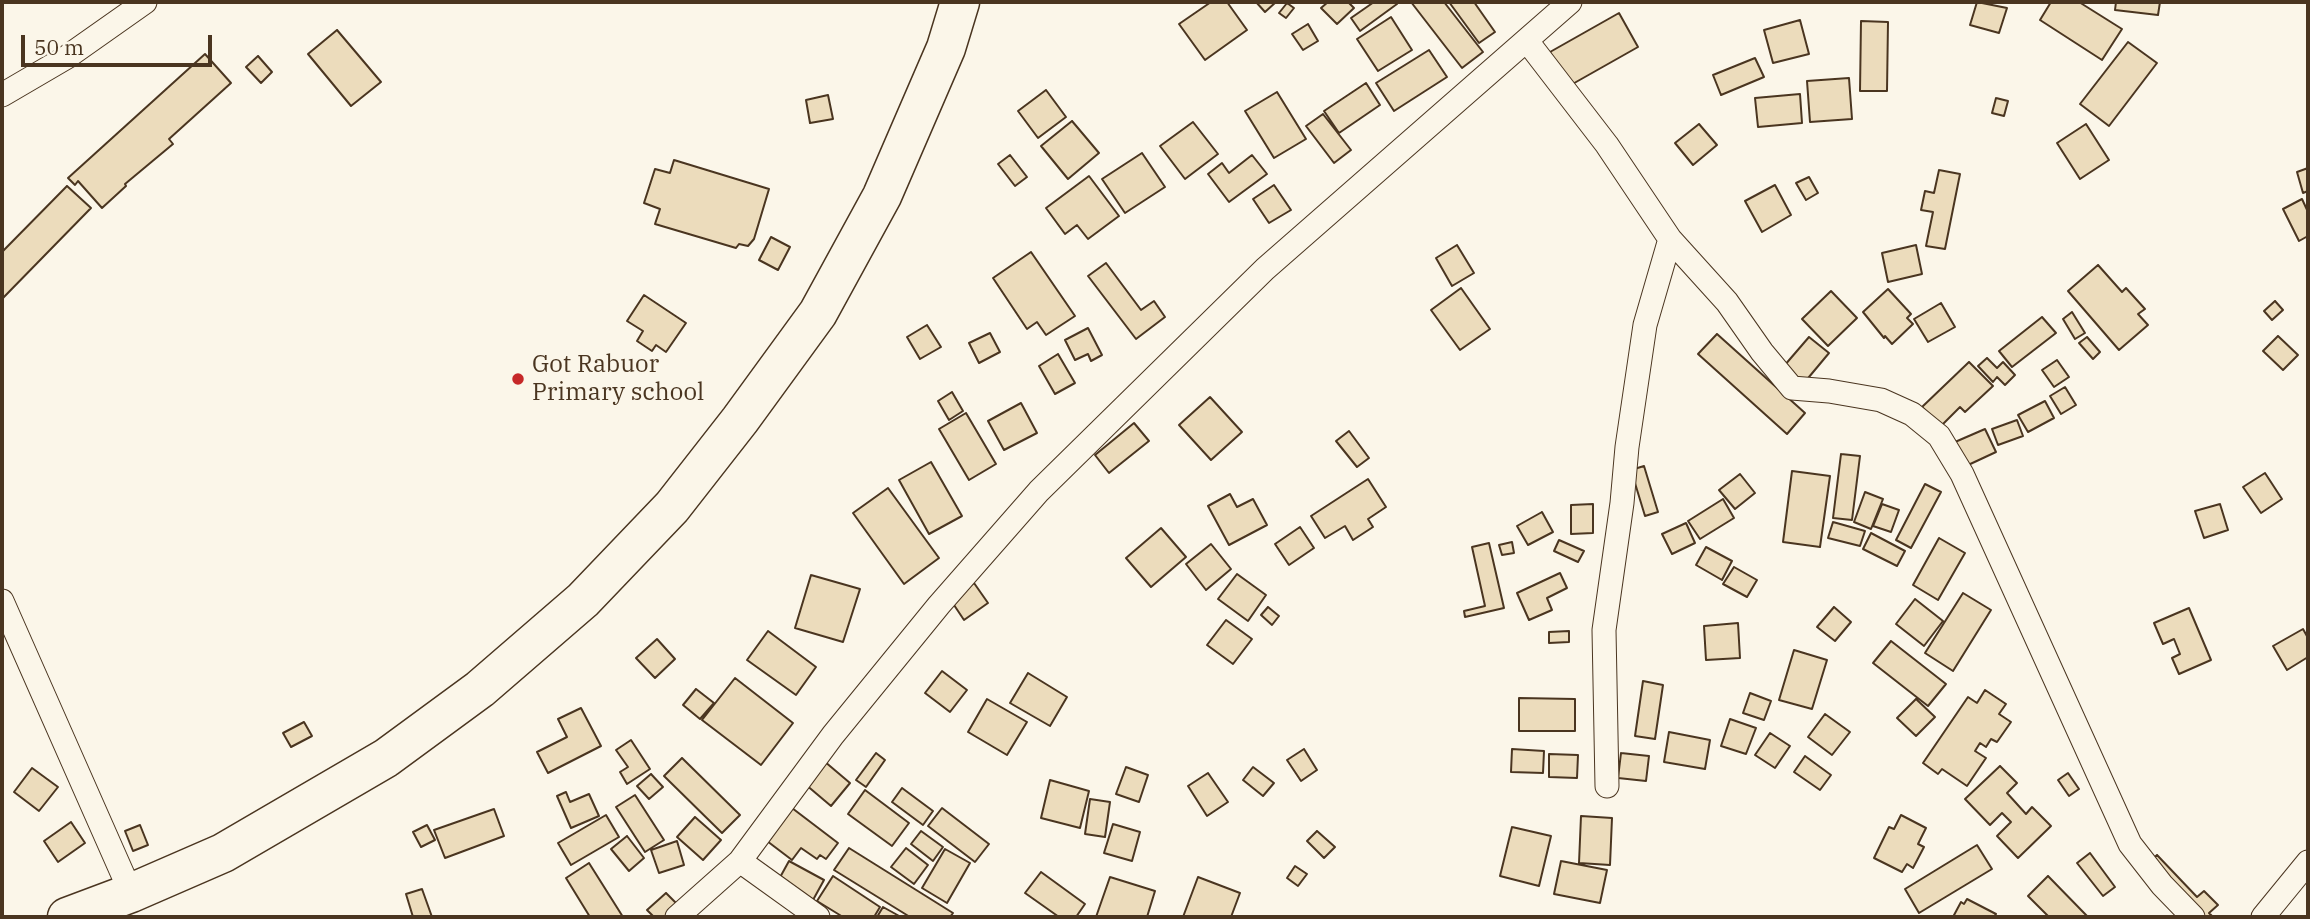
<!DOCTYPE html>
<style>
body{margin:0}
#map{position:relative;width:2310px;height:919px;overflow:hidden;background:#fbf6e9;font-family:"IBM Plex Serif",serif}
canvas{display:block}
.frame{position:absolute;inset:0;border:4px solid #4a3520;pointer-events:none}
.scale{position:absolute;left:21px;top:35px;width:191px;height:32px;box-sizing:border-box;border:4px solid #4a3520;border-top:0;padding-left:9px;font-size:21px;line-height:24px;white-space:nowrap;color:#4a3520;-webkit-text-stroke:5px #fbf6e9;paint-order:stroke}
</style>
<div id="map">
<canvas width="2310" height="919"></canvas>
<div class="frame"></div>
<div class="scale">50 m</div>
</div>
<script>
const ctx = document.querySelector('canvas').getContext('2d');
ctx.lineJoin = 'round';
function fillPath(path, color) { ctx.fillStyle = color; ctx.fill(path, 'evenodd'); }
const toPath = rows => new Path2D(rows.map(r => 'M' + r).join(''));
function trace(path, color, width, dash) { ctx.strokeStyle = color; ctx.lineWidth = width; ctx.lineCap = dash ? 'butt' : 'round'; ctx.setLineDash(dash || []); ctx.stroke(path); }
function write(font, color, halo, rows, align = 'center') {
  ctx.font = font + ' "IBM Plex Serif",serif'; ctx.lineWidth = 5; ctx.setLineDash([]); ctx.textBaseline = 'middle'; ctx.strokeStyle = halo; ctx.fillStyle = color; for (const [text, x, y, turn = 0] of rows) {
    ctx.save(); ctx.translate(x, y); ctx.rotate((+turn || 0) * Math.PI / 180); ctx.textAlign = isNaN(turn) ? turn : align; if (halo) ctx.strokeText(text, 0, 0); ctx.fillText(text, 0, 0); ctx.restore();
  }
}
const building = toPath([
 [1211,2,1227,2,1247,30,1205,60,1179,24,1211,2],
 [1256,2,1276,2,1265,12,1256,2],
 [1328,2,1348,2,1354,8,1337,24,1321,8,1328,2],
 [1374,2,1395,2,1397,4,1360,31,1351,18,1374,2],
 [1411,2,1444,2,1483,52,1462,68,1411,2],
 [1449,2,1474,2,1495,32,1479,43,1449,2],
 [1977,2,2007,8,1999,33,1970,25,1977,2],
 [2051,2,2079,2,2122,29,2102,60,2040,20,2051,2],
 [2116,2,2160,2,2158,15,2115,10,2116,2],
 [1287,3,1294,8,1286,18,1279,13,1287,3],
 [1619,13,1638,47,1569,86,1550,52,1619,13],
 [1391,17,1412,50,1378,71,1357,39,1391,17],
 [1800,20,1809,54,1773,63,1764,30,1800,20],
 [1861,21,1888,22,1887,91,1860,91,1861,21],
 [1308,24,1318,41,1303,50,1292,34,1308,24],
 [337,30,381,82,351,106,308,54,337,30],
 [2128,42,2157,63,2109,126,2080,104,2128,42],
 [1429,50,1447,77,1394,111,1376,83,1429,50],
 [205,54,231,83,169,139,173,144,125,184,126,186,102,208,78,181,75,185,68,178,205,54],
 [258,56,272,72,261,83,246,67,258,56],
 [1755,58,1764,77,1721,95,1713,75,1755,58],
 [1849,78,1852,119,1810,122,1807,81,1849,78],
 [1366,83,1380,105,1339,133,1324,111,1366,83],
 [1046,90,1066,117,1038,138,1018,111,1046,90],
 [1277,92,1306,139,1274,158,1245,111,1277,92],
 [1800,94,1802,123,1758,127,1755,98,1800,94],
 [828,95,833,119,810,123,806,100,828,95],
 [1996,98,2008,101,2004,116,1992,113,1996,98],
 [1323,114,1351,150,1334,163,1306,126,1323,114],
 [1072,121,1099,153,1068,179,1041,146,1072,121],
 [1193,122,1218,154,1185,179,1160,146,1193,122],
 [1699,124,1717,145,1693,165,1675,143,1699,124],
 [2086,124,2109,160,2080,179,2057,143,2086,124],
 [1142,153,1165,187,1125,213,1102,179,1142,153],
 [1010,155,1027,177,1015,186,998,164,1010,155],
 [1252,155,1267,174,1229,202,1208,174,1222,163,1229,173,1252,155],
 [674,160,769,189,754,239,748,246,739,244,736,248,655,224,660,209,644,203,655,169,670,173,674,160],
 [2308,168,2308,191,2303,193,2297,172,2308,168],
 [1939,170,1960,174,1945,249,1926,246,1933,212,1921,210,1925,191,1934,193,1939,170],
 [1089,176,1119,216,1088,239,1077,225,1065,234,1046,208,1089,176],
 [1809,177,1818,193,1806,200,1796,183,1809,177],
 [1274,185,1291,210,1269,223,1253,199,1274,185],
 [1775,185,1791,215,1762,232,1745,201,1775,185],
 [67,186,91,208,2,299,2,252,67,186],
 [2302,199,2308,212,2308,236,2299,241,2283,209,2302,199],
 [771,237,790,247,778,270,759,260,771,237],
 [1457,245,1474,273,1452,286,1436,258,1457,245],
 [1916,245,1922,274,1888,282,1882,253,1916,245],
 [1031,252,1075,316,1046,335,1037,322,1027,329,993,278,1031,252],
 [1106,263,1141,310,1154,301,1165,317,1136,339,1088,276,1106,263],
 [2098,265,2122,292,2126,288,2145,309,2138,314,2148,325,2119,350,2068,291,2098,265],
 [1461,288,1490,329,1460,350,1431,310,1461,288],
 [1888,289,1911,314,1907,318,1913,324,1892,344,1885,336,1884,338,1863,312,1888,289],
 [1831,291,1857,318,1828,346,1802,319,1831,291],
 [644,295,686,323,666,352,656,345,652,351,637,341,643,331,627,321,644,295],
 [2275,301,2283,310,2272,320,2264,311,2275,301],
 [1941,303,1955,327,1928,342,1914,319,1941,303],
 [2072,312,2085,333,2075,339,2063,319,2072,312],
 [2042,317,2056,333,2012,367,1999,351,2042,317],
 [927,325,941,347,920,359,907,337,927,325],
 [1088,328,1102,355,1091,361,1088,354,1075,360,1065,340,1088,328],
 [990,333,1000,352,979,363,969,343,990,333],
 [1717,334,1805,413,1787,434,1698,354,1717,334],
 [2278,336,2298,355,2283,370,2263,351,2278,336],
 [1809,337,1829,353,1804,383,1784,366,1809,337],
 [2087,337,2100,352,2093,359,2079,343,2087,337],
 [1058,354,1075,383,1055,394,1039,366,1058,354],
 [1987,358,1997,368,2003,362,2015,375,2005,385,1997,377,1993,382,1978,366,1987,358],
 [2057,360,2069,377,2054,387,2042,370,2057,360],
 [1969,362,1993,386,1965,412,1960,407,1941,426,1922,407,1969,362],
 [2065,387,2076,405,2061,414,2050,396,2065,387],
 [952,392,963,411,949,420,938,401,952,392],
 [1210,397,1242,432,1211,460,1179,425,1210,397],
 [2045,401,2054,418,2028,432,2018,415,2045,401],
 [1021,403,1037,433,1004,450,988,421,1021,403],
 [966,413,996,464,969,480,939,429,966,413],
 [2017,420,2023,436,1998,445,1992,429,2017,420],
 [1134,423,1149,441,1109,473,1095,455,1134,423],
 [1985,429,1996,452,1966,466,1955,442,1985,429],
 [1349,431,1369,458,1357,467,1336,441,1349,431],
 [1841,454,1860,456,1852,520,1833,518,1841,454],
 [931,462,962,516,929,534,899,480,931,462],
 [1644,466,1658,512,1645,516,1631,470,1644,466],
 [1792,471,1830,476,1820,547,1783,542,1792,471],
 [2265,473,2282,499,2261,513,2243,487,2265,473],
 [1740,474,1755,493,1735,509,1719,490,1740,474],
 [1368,479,1386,507,1368,519,1373,527,1353,540,1345,526,1325,538,1311,516,1368,479],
 [1925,484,1941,492,1911,548,1896,540,1925,484],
 [888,488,939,558,904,584,853,513,888,488],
 [1865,492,1883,499,1871,529,1854,522,1865,492],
 [1230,494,1237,507,1253,499,1267,525,1229,545,1208,506,1230,494],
 [1723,499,1734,518,1700,539,1688,521,1723,499],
 [1593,504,1593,533,1571,534,1571,505,1593,504],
 [1882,504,1899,510,1891,532,1873,526,1882,504],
 [2220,504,2228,530,2204,538,2195,511,2220,504],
 [1542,512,1553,532,1528,545,1517,526,1542,512],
 [1833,522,1865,531,1860,546,1828,538,1833,522],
 [1686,523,1695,543,1672,554,1662,534,1686,523],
 [1300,527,1314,548,1289,565,1275,544,1300,527],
 [1161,528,1186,557,1151,587,1126,558,1161,528],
 [1871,533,1905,551,1897,566,1863,549,1871,533],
 [1939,538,1965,553,1938,600,1913,585,1939,538],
 [1559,540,1584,551,1578,562,1554,551,1559,540],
 [1512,542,1514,553,1502,555,1499,545,1512,542],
 [1489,543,1504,608,1465,617,1464,611,1485,606,1472,547,1489,543],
 [1211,544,1231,569,1206,590,1186,564,1211,544],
 [1706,547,1732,561,1722,580,1696,565,1706,547],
 [1734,567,1757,580,1747,597,1723,584,1734,567],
 [1560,573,1567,588,1547,598,1552,610,1529,620,1517,593,1560,573],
 [1237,574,1266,595,1248,621,1218,599,1237,574],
 [811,575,860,589,843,642,795,628,811,575],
 [974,583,988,603,964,620,950,599,974,583],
 [1963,593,1991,610,1953,671,1925,653,1963,593],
 [1915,599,1943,621,1924,646,1896,624,1915,599],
 [1268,607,1279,616,1272,625,1261,615,1268,607],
 [1834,607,1851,622,1835,641,1817,627,1834,607],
 [2189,608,2211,660,2179,674,2172,658,2180,654,2174,639,2163,644,2154,623,2189,608],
 [1226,620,1252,639,1233,664,1207,645,1226,620],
 [1738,623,1740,658,1706,660,1704,626,1738,623],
 [2303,629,2308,638,2308,657,2287,670,2273,646,2303,629],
 [768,631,816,667,796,695,747,660,768,631],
 [1569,631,1569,642,1549,643,1549,632,1569,631],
 [657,639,675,659,655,678,636,658,657,639],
 [1891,641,1946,684,1928,706,1873,663,1891,641],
 [1794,650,1827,660,1812,709,1779,700,1794,650],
 [942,671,967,690,950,712,925,693,942,671],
 [1028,673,1067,697,1050,726,1010,703,1028,673],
 [735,678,793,723,761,765,702,720,735,678],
 [1643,681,1663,685,1655,739,1635,736,1643,681],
 [696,689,714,703,700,719,683,705,696,689],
 [1985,690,2006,704,1999,714,2011,722,1997,742,1991,739,1986,747,1980,743,1975,751,1986,758,1967,786,1942,769,1938,774,1923,763,1968,697,1977,703,1985,690],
 [1750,693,1771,701,1764,720,1743,713,1750,693],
 [1519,698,1575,699,1575,731,1519,731,1519,698],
 [987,699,1027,722,1007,755,968,732,987,699],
 [1916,699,1935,717,1916,736,1897,718,1916,699],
 [581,708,601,746,548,773,537,752,567,737,558,719,581,708],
 [1825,714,1850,732,1832,755,1808,737,1825,714],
 [1730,719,1756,728,1746,754,1721,746,1730,719],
 [304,722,312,736,291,747,283,733,304,722],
 [1669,732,1710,740,1705,769,1664,762,1669,732],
 [1770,733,1790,746,1775,768,1755,755,1770,733],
 [631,740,650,769,627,784,620,772,628,767,616,750,631,740],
 [1304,749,1317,770,1301,781,1287,760,1304,749],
 [1512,749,1544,751,1543,773,1511,772,1512,749],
 [876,753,885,760,866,787,856,780,876,753],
 [1621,753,1649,756,1646,781,1618,778,1621,753],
 [1549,754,1578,755,1577,778,1549,777,1549,754],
 [1805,756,1831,775,1820,790,1794,772,1805,756],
 [682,758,740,815,722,833,664,776,682,758],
 [824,761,850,783,831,806,805,784,824,761],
 [2000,766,2017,783,2007,793,2026,814,2032,807,2051,826,2018,858,1997,836,2011,822,2002,813,1990,825,1965,799,2000,766],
 [1126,767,1148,775,1139,802,1116,794,1126,767],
 [1253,767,1274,783,1263,796,1243,780,1253,767],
 [32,768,58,787,39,811,14,792,32,768],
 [1208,773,1228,802,1207,816,1188,786,1208,773],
 [2068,773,2079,789,2069,796,2058,780,2068,773],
 [651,774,663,787,649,799,637,786,651,774],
 [1050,780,1089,791,1080,828,1041,818,1050,780],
 [902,788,933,811,923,825,892,802,902,788],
 [865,790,909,823,892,846,848,814,865,790],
 [566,792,570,802,589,794,599,816,571,828,557,796,566,792],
 [635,795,664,840,645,852,616,807,635,795],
 [1090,799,1110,802,1105,837,1085,834,1090,799],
 [792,808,838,843,826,859,820,855,817,859,801,848,792,860,767,841,792,808],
 [942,808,989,844,975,862,928,826,942,808],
 [494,809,504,836,445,858,434,830,494,809],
 [606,815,619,837,571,865,558,843,606,815],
 [1901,815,1926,828,1918,844,1924,847,1913,868,1907,864,1902,872,1874,858,1889,827,1894,829,1901,815],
 [1581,816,1612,818,1610,865,1579,863,1581,816],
 [695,817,721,840,703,860,677,837,695,817],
 [71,822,85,843,58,862,44,841,71,822],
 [1113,824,1140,832,1132,861,1104,853,1113,824],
 [140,825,148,845,133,851,125,831,140,825],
 [427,825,435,840,421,847,413,832,427,825],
 [1512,827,1551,836,1539,886,1500,876,1512,827],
 [921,831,943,847,933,861,911,844,921,831],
 [1317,831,1335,847,1324,858,1307,841,1317,831],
 [627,836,644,858,629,871,611,849,627,836],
 [677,841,684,865,659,873,651,850,677,841],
 [1977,845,1992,869,1919,913,1905,889,1977,845],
 [849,848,953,913,950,917,910,917,834,870,849,848],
 [906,848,928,865,914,884,891,867,906,848],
 [945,849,970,863,947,903,922,888,945,849],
 [2090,853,2115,887,2103,896,2077,863,2090,853],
 [2157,855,2197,897,2204,891,2218,905,2209,913,2213,917,2204,917,2150,861,2157,855],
 [789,861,824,880,813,900,778,881,789,861],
 [1561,861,1607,870,1600,903,1554,894,1561,861],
 [589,863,623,917,590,917,566,878,589,863],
 [1295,866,1307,874,1298,886,1287,878,1295,866],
 [1041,872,1085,904,1076,917,1059,917,1025,893,1041,872],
 [833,876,880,907,874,917,843,917,817,901,833,876],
 [2048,876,2087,916,2086,917,2049,917,2028,896,2048,876],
 [1110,877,1155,891,1147,917,1096,917,1110,877],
 [1198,877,1240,893,1231,917,1183,917,1198,877],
 [422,889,432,917,413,917,406,894,422,889],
 [666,893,678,905,666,917,654,917,647,910,666,893],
 [1967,899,1996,914,1994,917,1953,917,1961,902,1964,904,1967,899],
 [883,907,901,917,877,917,883,907]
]);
fillPath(building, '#ecdcbc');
trace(building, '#4a3520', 2);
const street = toPath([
 [1527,41,1607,145,1670,239,1727,302,1762,352,1792,388,1829,391,1881,400,1912,414,1939,436,1962,474,2130,844,2162,885,2193,917],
 [2,95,67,57,145,2],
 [2,601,131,893],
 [1607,786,1604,630,1622,503,1627,447,1645,325,1670,239],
 [740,861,818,917],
 [677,917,740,861,833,735,939,605,1039,491,1265,269,1570,2],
 [2263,917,2308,862]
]);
const highway = toPath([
 [67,917,131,893,223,853,386,758,480,689,583,600,672,507,740,420,818,313,882,196,946,48,960,2]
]);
trace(street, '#4a3520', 25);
trace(highway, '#4a3520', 41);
trace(street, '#fbf6e9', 23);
trace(highway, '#fbf6e9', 38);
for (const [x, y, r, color] of [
 [518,379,7,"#c62828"]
]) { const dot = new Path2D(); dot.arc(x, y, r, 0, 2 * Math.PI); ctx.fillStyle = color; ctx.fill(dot); trace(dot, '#fbf6e9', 2.5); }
write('24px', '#4a3520', '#fbf6e9', [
 ["Got Rabuor",532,365],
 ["Primary school",532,393]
], 'left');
</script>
